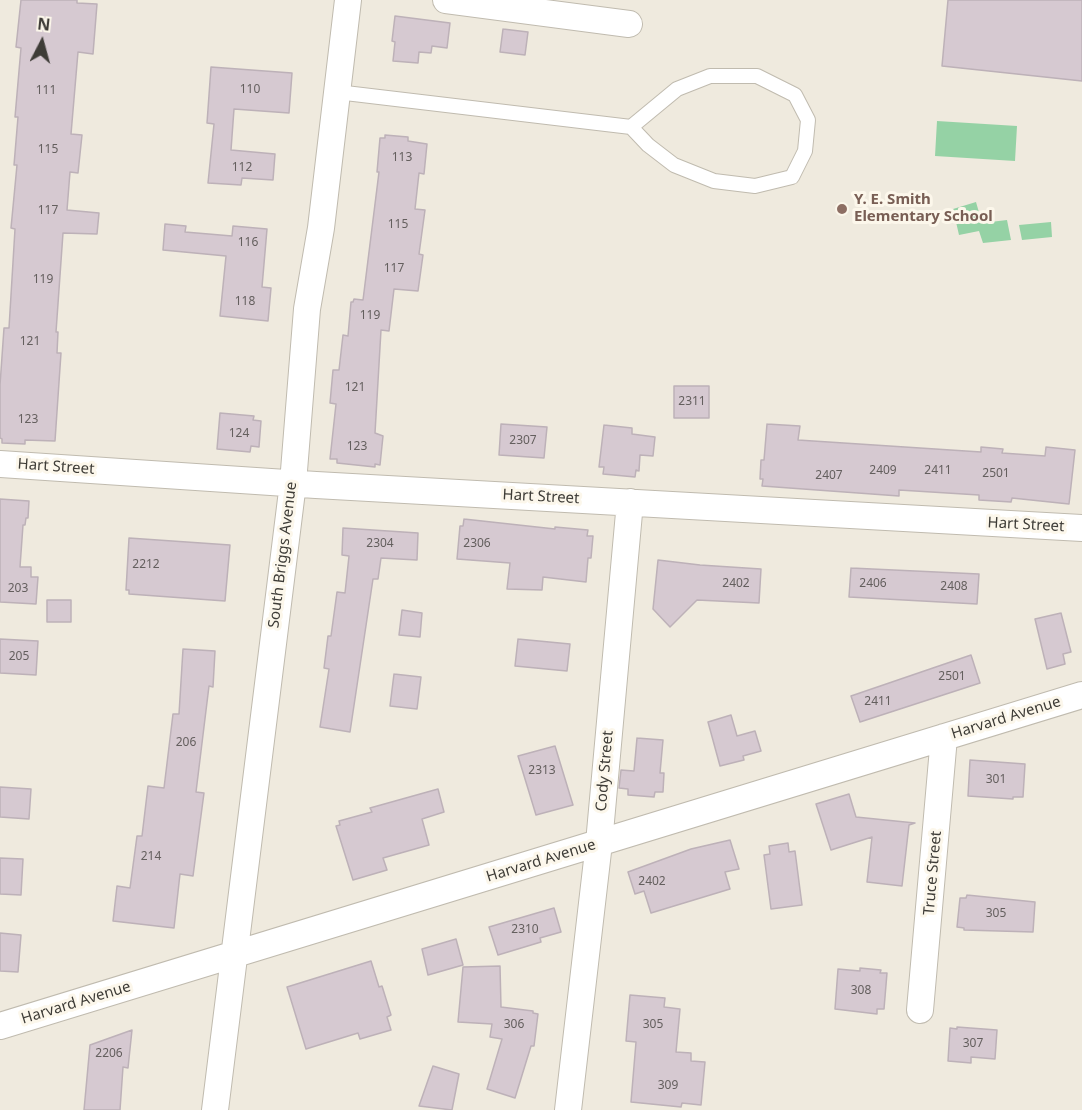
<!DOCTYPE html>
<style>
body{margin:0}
#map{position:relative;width:1082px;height:1110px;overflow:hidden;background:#efeade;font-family:"Noto Sans",sans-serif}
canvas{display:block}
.north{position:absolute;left:12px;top:12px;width:60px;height:60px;-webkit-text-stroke:4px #fcf7eb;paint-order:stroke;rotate:6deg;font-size:16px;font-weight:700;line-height:24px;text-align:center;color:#3e3c37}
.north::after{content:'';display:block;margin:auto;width:21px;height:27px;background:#3e3c37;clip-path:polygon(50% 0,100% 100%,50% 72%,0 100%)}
</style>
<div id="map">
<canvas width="1082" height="1110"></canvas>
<div class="north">N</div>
</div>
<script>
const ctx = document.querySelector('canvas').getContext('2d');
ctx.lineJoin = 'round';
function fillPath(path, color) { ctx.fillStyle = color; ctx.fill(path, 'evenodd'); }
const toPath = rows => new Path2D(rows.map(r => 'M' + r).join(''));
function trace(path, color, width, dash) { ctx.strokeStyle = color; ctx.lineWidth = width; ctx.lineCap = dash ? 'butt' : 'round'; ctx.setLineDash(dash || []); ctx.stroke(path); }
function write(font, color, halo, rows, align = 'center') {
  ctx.font = font + ' "Noto Sans",sans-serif'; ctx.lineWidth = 6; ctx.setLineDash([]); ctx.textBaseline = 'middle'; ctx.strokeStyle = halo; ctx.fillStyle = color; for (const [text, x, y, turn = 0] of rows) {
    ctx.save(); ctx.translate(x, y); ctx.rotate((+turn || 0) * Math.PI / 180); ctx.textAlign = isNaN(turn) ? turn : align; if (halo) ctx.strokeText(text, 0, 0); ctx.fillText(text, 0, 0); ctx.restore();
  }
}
fillPath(toPath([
 [937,121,1017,126,1015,161,935,156],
 [976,202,982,223,1007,220,1011,240,983,243,979,231,959,235,953,209],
 [1051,222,1052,237,1022,240,1019,225]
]), '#95d2a5');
const building = toPath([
 [21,0,77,0,77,3,97,4,93,54,78,52,71,134,82,135,78,173,70,172,67,210,99,213,97,234,63,233,56,332,58,332,57,353,61,353,55,441,25,440,25,444,2,443,2,439,0,438,0,385,4,328,9,328,15,229,11,228,17,165,14,165,18,117,15,117,21,48,16,47,21,0],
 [948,0,1082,0,1082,81,942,66,948,0],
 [395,16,450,23,447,48,432,46,431,53,419,52,418,63,393,61,395,42,392,41,395,16],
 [503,29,528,32,525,55,500,52,503,29],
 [211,67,292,73,289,113,234,109,231,150,275,154,273,180,242,178,241,185,208,183,214,124,207,123,211,67],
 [385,135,408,137,408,141,427,144,424,174,419,173,415,209,425,210,419,254,423,255,418,291,394,289,389,331,381,330,375,433,383,436,380,465,375,464,375,467,337,463,337,459,330,459,336,404,330,403,333,370,339,370,343,335,348,336,351,302,353,302,354,299,363,300,379,172,377,172,380,138,385,138,385,135],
 [165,224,186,226,185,232,232,236,233,226,267,229,262,287,271,288,268,321,220,316,226,256,163,250,165,224],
 [674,386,709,386,709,418,674,418,674,386],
 [220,413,254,416,253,420,261,421,259,447,251,446,250,452,217,449,220,413],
 [501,424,547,427,544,458,499,455,501,424],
 [767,424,800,426,798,440,981,452,981,447,1003,449,1002,453,1045,456,1046,447,1075,450,1069,504,1012,498,1011,502,979,500,979,495,899,490,899,496,762,486,763,479,760,479,761,460,764,460,767,424],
 [604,425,632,428,632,434,655,437,653,456,640,455,639,471,636,470,635,477,603,474,604,467,599,467,604,425],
 [0,499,29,501,28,518,26,518,25,525,23,525,20,567,31,567,31,577,38,577,36,604,0,602,0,499],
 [464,519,555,529,555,527,588,530,587,536,593,536,591,558,588,558,586,582,543,577,542,590,507,589,510,563,457,559,460,526,463,526,464,519],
 [343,528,418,533,417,560,381,558,378,579,373,579,350,732,320,727,329,669,324,668,328,636,331,636,337,592,345,593,349,556,342,555,343,528],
 [129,538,230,545,225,601,129,594,129,590,126,590,129,538],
 [658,560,700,565,761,569,759,603,697,600,670,627,653,609,658,560],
 [851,568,979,574,977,604,849,597,851,568],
 [47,600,71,600,71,622,47,622,47,600],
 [402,610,422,613,420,637,399,635,402,610],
 [1061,613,1071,652,1063,654,1065,664,1047,669,1035,619,1061,613],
 [0,639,38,641,36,675,0,673,0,639],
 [518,639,570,644,567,671,515,666,518,639],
 [183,649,215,651,213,687,209,686,196,792,204,793,193,876,180,874,174,928,113,921,117,886,130,888,137,836,142,836,148,786,164,788,173,714,179,714,183,649],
 [971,655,980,683,860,722,851,696,971,655],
 [394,674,421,677,417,709,390,706,394,674],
 [731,715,737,736,755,731,761,751,743,756,744,760,720,766,708,722,731,715],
 [637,738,663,740,660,773,664,773,663,792,655,792,654,797,628,795,628,789,619,788,621,770,634,771,637,738],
 [555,746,573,805,536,815,518,756,555,746],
 [970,760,1025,764,1023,797,1013,797,1013,799,968,796,970,760],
 [0,787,31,789,29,819,0,817,0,787],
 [438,789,444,812,422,819,429,845,383,858,387,870,353,880,336,826,340,825,339,821,372,812,370,808,438,789],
 [849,794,856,817,915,823,909,825,902,886,867,882,872,837,831,850,816,804,849,794],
 [730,840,739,869,725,872,730,889,651,913,644,891,635,894,628,872,691,849,730,840],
 [788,843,789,852,795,851,802,905,771,909,764,855,770,854,769,846,788,843],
 [0,858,23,859,21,895,0,894,0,858],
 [967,895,1035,902,1033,932,964,930,964,928,957,927,960,898,966,898,967,895],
 [554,908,561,932,540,938,541,942,498,955,489,927,554,908],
 [0,933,21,935,18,972,0,971,0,933],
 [456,939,463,965,428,975,422,949,456,939],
 [371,961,379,987,382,986,391,1015,387,1017,391,1030,360,1039,358,1033,306,1049,287,987,371,961],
 [500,966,501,1007,533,1011,533,1013,538,1014,534,1046,531,1046,515,1098,487,1089,502,1039,490,1037,492,1024,458,1022,463,967,500,966],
 [860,968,881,970,880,973,887,973,884,1009,877,1009,877,1014,835,1009,838,969,860,971,860,968],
 [630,995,665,998,664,1007,680,1009,676,1052,691,1053,691,1061,705,1062,701,1105,682,1103,681,1107,631,1102,636,1042,626,1041,630,995],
 [957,1027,997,1030,995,1059,971,1057,971,1063,948,1061,950,1028,957,1029,957,1027],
 [132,1030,128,1068,123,1067,120,1110,84,1110,90,1045,132,1030],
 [433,1066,459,1074,452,1110,419,1106,433,1066]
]);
fillPath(building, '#d6c9d1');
trace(building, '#bdb1b8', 1.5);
const service = toPath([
 [337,92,631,127,648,145,674,165,714,181,755,186,792,177,805,151,808,120,795,95,757,76,710,76,677,89,631,127]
]);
const minor = toPath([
 [446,0,629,24],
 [0,464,316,485,1082,528],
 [920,1010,944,737],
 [0,1026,1082,695],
 [215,1110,293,483,307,309,321,228,348,0],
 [568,1110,599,843,630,502]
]);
trace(service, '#c0bbaf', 16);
trace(minor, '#c0bbaf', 28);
trace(service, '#fff', 14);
trace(minor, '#fff', 26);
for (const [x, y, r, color] of [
 [842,209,6,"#8d6e63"]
]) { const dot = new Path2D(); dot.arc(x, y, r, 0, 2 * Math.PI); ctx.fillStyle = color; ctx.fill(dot); trace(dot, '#fcf7eb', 2); }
write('12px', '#645f5e', null, [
 ["110",250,90],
 ["111",46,91],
 ["115",48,150],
 ["113",402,158],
 ["112",242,168],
 ["117",48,211],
 ["115",398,225],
 ["116",248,243],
 ["117",394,269],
 ["119",43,280],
 ["118",245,302],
 ["119",370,316],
 ["121",30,342],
 ["121",355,388],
 ["2311",692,402],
 ["123",28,420],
 ["124",239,434],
 ["2307",523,441],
 ["123",357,447],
 ["2409",883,471],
 ["2411",938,471],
 ["2501",996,474],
 ["2407",829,476],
 ["2304",380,544],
 ["2306",477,544],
 ["2212",146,565],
 ["2402",736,584],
 ["2406",873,584],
 ["2408",954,587],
 ["203",18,589],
 ["205",19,657],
 ["2501",952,677],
 ["2411",878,702],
 ["206",186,743],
 ["2313",542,771],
 ["301",996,780],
 ["214",151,857],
 ["2402",652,882],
 ["305",996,914],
 ["2310",525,930],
 ["308",861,991],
 ["306",514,1025],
 ["305",653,1025],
 ["307",973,1044],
 ["2206",109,1054],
 ["309",668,1086]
]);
write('bold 15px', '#785e54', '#fcf7eb', [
 ["Y. E. Smith",854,200],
 ["Elementary School",854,217]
], 'left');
write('15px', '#3e3c37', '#fcf7eb', [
 ["Hart Street",56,467,4],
 ["Hart Street",541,497,3],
 ["Hart Street",1026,525,3],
 ["South Briggs Avenue",283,555,-83],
 ["Harvard Avenue",1006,718,-17],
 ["Cody Street",605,771,-85],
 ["Harvard Avenue",541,861,-17],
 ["Truce Street",933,873,-85],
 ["Harvard Avenue",76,1003,-17]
]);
</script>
